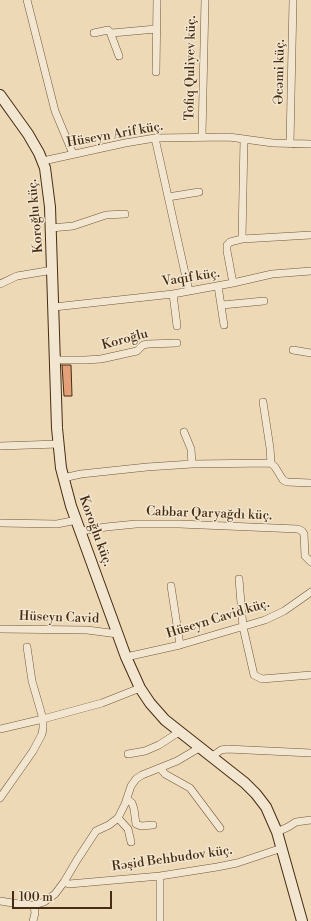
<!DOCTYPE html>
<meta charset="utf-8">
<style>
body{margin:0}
#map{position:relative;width:311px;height:921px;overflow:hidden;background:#edd9b6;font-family:"Libre Bodoni",serif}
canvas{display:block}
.scale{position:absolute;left:12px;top:891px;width:100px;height:18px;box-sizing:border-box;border:2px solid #462c12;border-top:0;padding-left:5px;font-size:12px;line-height:14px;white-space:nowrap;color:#462c12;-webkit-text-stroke:3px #f3e6d0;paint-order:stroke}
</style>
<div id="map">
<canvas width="311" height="921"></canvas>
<div class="scale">100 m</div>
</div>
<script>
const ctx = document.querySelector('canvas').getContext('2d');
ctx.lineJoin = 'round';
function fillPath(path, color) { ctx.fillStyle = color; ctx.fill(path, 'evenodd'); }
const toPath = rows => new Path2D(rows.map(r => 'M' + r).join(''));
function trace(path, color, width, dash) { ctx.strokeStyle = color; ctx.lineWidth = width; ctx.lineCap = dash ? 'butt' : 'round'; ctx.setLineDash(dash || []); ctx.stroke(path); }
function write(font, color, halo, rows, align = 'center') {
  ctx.font = font + ' "Libre Bodoni",serif'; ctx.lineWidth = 3; ctx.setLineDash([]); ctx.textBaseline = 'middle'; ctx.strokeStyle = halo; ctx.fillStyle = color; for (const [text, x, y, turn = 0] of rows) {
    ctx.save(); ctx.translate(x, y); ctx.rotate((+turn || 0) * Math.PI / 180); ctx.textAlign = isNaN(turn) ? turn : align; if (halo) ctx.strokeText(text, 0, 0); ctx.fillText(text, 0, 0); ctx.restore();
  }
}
const building = toPath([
 [62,365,71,365,72,396,64,396,62,365]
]);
fillPath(building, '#e4a179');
trace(building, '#462c12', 1);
const street = toPath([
 [27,0,55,111,73,154],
 [94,33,108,30,110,32,119,56],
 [112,33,156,29],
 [156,72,157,0],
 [202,136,205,0],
 [155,138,189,291],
 [290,144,293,0],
 [43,161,125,143,155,138,229,137,273,143,311,144],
 [168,197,199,192],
 [51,228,73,226,106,215,125,214],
 [242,239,244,139],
 [233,283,272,274,311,271],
 [0,284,17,276,53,270],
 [218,286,224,325],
 [173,294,177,326],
 [222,305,264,301],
 [54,307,173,294,233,283,227,251,227,245,230,242,242,239,311,235],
 [293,350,311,353],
 [55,360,85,360,101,359,137,351,143,345,148,344,177,343],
 [263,402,270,448,271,463,275,467,283,480,287,482,311,483],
 [184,432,191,449,192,464],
 [0,446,58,444],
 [63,478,81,474,147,467,192,464,271,463],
 [0,523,57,524,77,520],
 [81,531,106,527,136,524,179,524,298,529,302,531,304,534,305,556,311,562],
 [239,579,243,627,254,675,262,679,311,675],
 [171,586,180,645],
 [0,629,87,630,118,634],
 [126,657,180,645,265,620,284,611,311,592],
 [0,729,43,719,102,703,140,688],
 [128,754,145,751,159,745,179,732],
 [211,757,221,750,227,749,311,753],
 [160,768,165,774,190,788,220,828],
 [0,798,33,751,42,734,43,728,43,719,32,681,27,647],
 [127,799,132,803,134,809,136,824,141,826,153,825],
 [118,818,128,829,131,842],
 [277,832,288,827,296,822,311,820],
 [160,876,160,921],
 [64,882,69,884,160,876,217,867,237,863,282,848],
 [0,901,25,905,34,905],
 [33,921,35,913,34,905,44,902,55,894,64,882,77,860,96,831,109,825,118,818,125,804,131,786,136,779,142,775,177,761,199,748]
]);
const secondary = toPath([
 [0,95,28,134,39,153,45,168,50,207,57,428,61,468,71,506,126,657,140,688,150,703,165,720,245,783,256,794,266,807,277,832,302,921]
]);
trace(street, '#70573b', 8);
trace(secondary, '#462c12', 12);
trace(street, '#f3e6d0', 7);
trace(secondary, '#f3e6d0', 10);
write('13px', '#462c12', '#f3e6d0', [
 ["Tofiq Quliyev küç.",191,68,-89],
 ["Əcəmi küç.",280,72,-89],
 ["Hüseyn Arif küç.",115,135,-10],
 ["Koroğlu küç.",36,216,-95],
 ["Vaqif küç.",191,278,-9],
 ["Koroğlu",125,340,-15],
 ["Cabbar Qaryağdı küç.",209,514,2],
 ["Koroğlu küç.",95,531,70],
 ["Hüseyn Cavid",59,618,2],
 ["Hüseyn Cavid küç.",218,619,-17],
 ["Rəşid Behbudov küç.",172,859,-8]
]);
</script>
